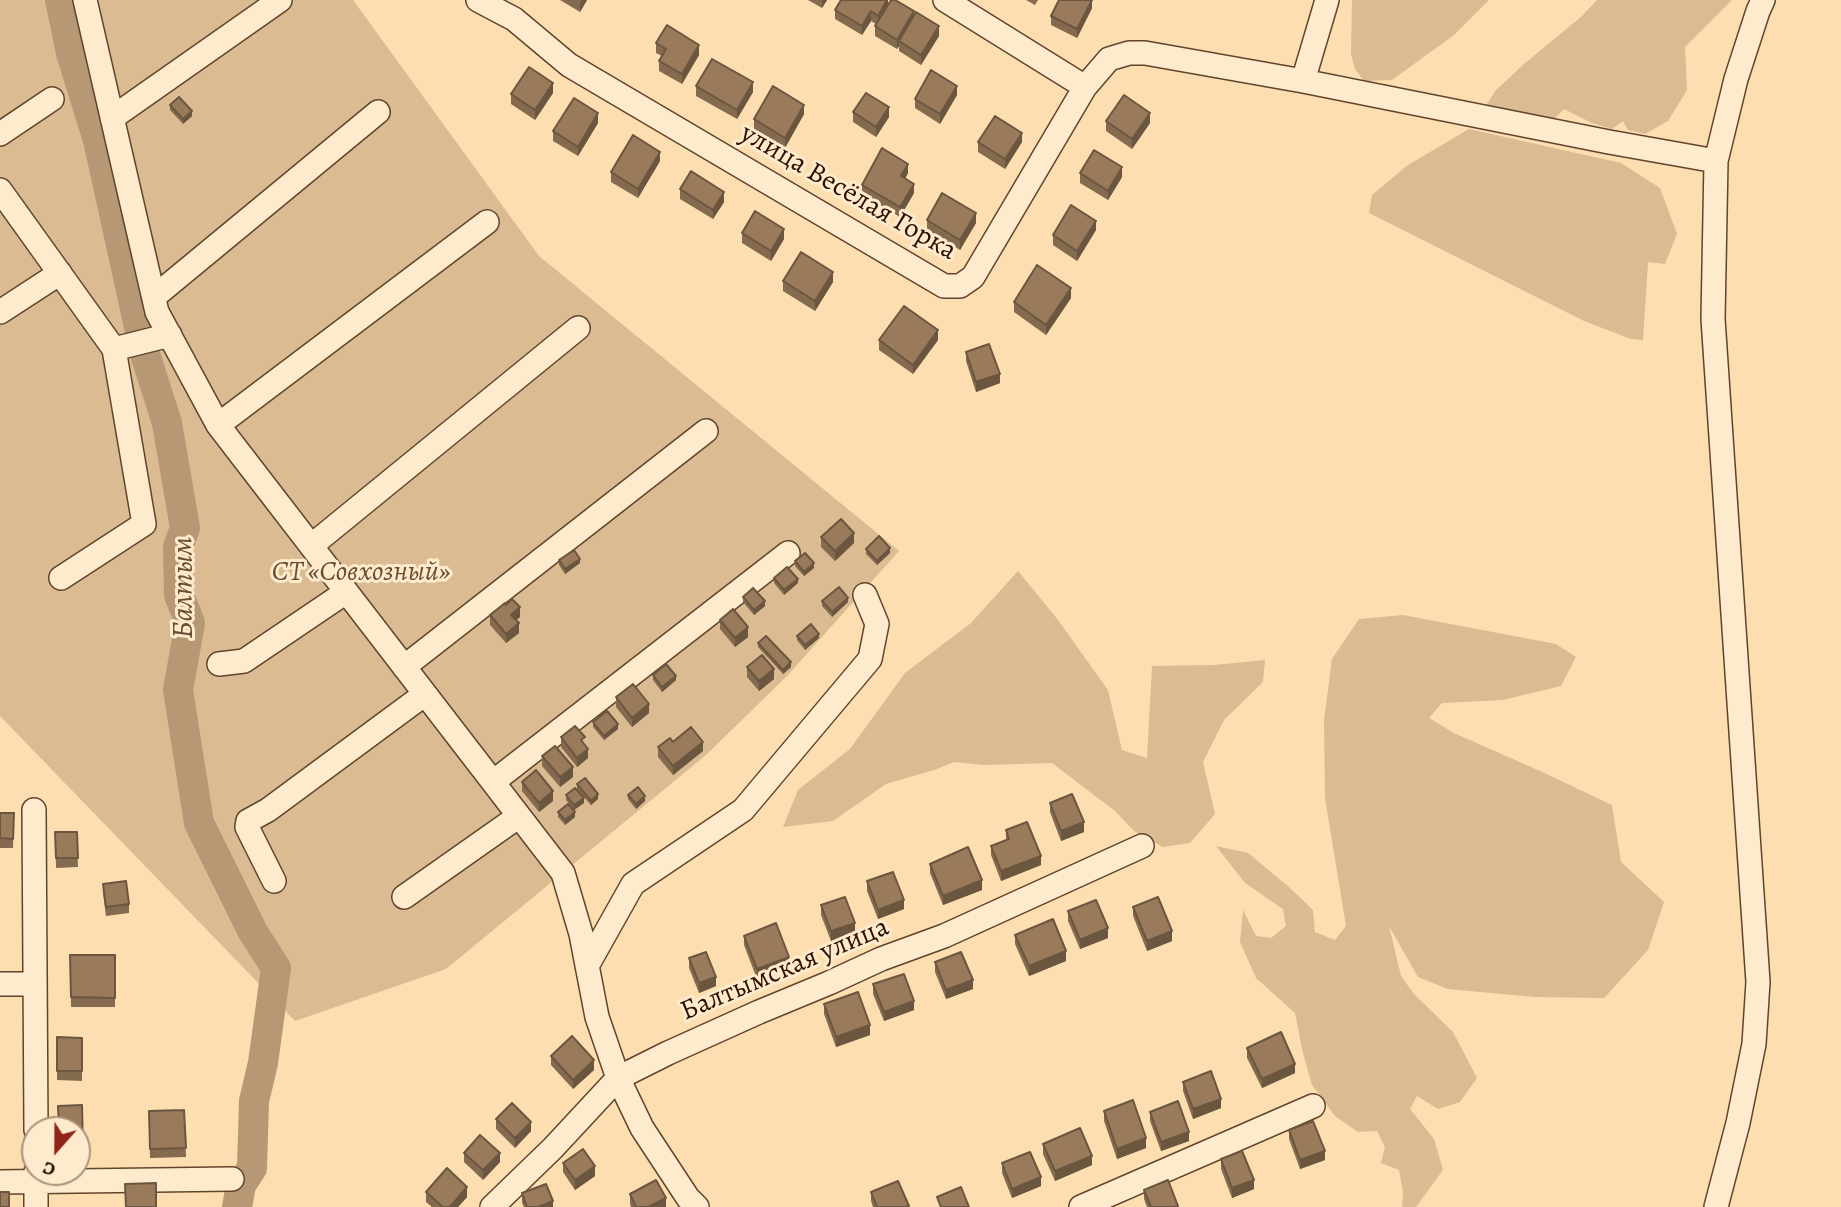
<!DOCTYPE html>
<meta charset="utf-8">
<style>
body{margin:0}
#map{position:relative;width:1841px;height:1207px;overflow:hidden;background:#fddeb0;font-family:Alegreya,serif}
canvas{display:block}
.north{position:absolute;left:21px;top:1116px;width:70px;height:70px;box-sizing:border-box;background:#feeacc;border:2px solid #aa937a;border-radius:50%;rotate:201deg;font-size:19px;font-weight:700;line-height:28px;text-align:center;color:#2d1000}
.north::after{content:'';display:block;margin:auto;width:24px;height:32px;background:#8f2418;clip-path:polygon(50% 0,100% 100%,50% 72%,0 100%)}
</style>
<div id="map">
<canvas width="1841" height="1207"></canvas>
<div class="north">С</div>
</div>
<script>
const ctx = document.querySelector('canvas').getContext('2d');
ctx.lineJoin = 'round';
function fillPath(path, color) { ctx.fillStyle = color; ctx.fill(path, 'evenodd'); }
const toPath = rows => new Path2D(rows.map(r => 'M' + r).join(''));
function trace(path, color, width, dash) { ctx.strokeStyle = color; ctx.lineWidth = width; ctx.lineCap = dash ? 'butt' : 'round'; ctx.setLineDash(dash || []); ctx.stroke(path); }
function write(font, color, halo, rows, align = 'center') {
  ctx.font = font + ' Alegreya,serif'; ctx.lineWidth = 6; ctx.setLineDash([]); ctx.textBaseline = 'middle'; ctx.strokeStyle = halo; ctx.fillStyle = color; for (const [text, x, y, turn = 0] of rows) {
    ctx.save(); ctx.translate(x, y); ctx.rotate((+turn || 0) * Math.PI / 180); ctx.textAlign = isNaN(turn) ? turn : align; if (halo) ctx.strokeText(text, 0, 0); ctx.fillText(text, 0, 0); ctx.restore();
  }
}
fillPath(toPath([
 [0,0,353,0,539,256,899,551,787,676,706,755,446,969,295,1021,0,716],
 [1352,0,1489,0,1454,35,1392,80,1364,81,1355,69,1351,54],
 [1597,0,1732,0,1685,47,1687,90,1668,121,1645,134,1628,130,1623,121,1612,129,1592,123,1564,109,1549,124,1497,110,1486,106,1495,91,1524,64,1581,17],
 [1469,129,1621,163,1660,188,1677,234,1665,264,1648,262,1643,340,1631,339,1584,321,1369,213,1372,195,1408,165],
 [1018,571,1058,620,1108,690,1122,750,1147,758,1152,666,1214,665,1265,660,1263,682,1224,720,1203,762,1215,814,1190,843,1163,847,1134,831,1115,811,1052,763,984,765,954,762,934,770,886,784,833,821,783,827,798,790,850,749,905,673,971,623],
 [1403,615,1556,644,1576,657,1561,686,1503,700,1442,703,1429,718,1454,733,1540,771,1612,805,1621,862,1664,902,1648,950,1604,998,1535,997,1448,989,1418,977,1389,926,1401,976,1414,994,1453,1032,1477,1078,1460,1102,1438,1109,1417,1096,1410,1109,1434,1139,1443,1170,1416,1207,1402,1207,1403,1192,1399,1170,1381,1163,1385,1147,1377,1131,1358,1132,1335,1116,1312,1085,1302,1049,1295,1013,1256,978,1240,942,1243,910,1256,936,1271,938,1286,926,1283,909,1245,883,1216,846,1248,853,1290,888,1313,910,1315,932,1335,940,1346,926,1325,798,1324,720,1332,659,1359,619]
]), '#dabb92');
trace(toPath([
 [60,0,71,53,98,140,145,354,167,423,185,528,178,547,179,595,190,623,178,690,199,823,253,932,276,968,263,1063,254,1101,252,1168,241,1185,237,1207]
]), '#b69874', 30);
const minor = toPath([
 [85,0,157,312,218,425,563,873,581,934,597,1017,618,1078,642,1128,688,1198,697,1207],
 [478,0,514,19,569,65,944,286,960,286,973,277,1085,87,1109,59,1129,53,1145,53,1303,81,1609,142,1716,161],
 [945,0,1085,87],
 [1303,81,1327,0],
 [112,118,280,0],
 [0,134,52,99],
 [0,190,114,349,144,524,61,578],
 [154,297,378,112],
 [0,312,60,273],
 [114,349,170,335],
 [218,425,487,222],
 [311,546,578,328],
 [219,664,244,661,346,592],
 [404,667,706,431],
 [493,782,788,553],
 [34,810,36,1130],
 [274,881,247,827,248,821,268,810,425,694],
 [404,897,519,816],
 [587,966,633,884,743,810,870,659,877,624,865,595],
 [0,984,35,984],
 [36,1172,36,1207],
 [0,1182,232,1179],
 [492,1207,553,1148,618,1078,668,1053,759,1012,829,983,881,959,944,936,1142,846],
 [1081,1207,1313,1106],
 [1716,1207,1738,1123,1754,1044,1758,982,1713,319,1716,161,1736,79,1758,11,1763,0]
]);
trace(minor, '#61442c', 26);
trace(minor, '#feeacc', 23);
fillPath(toPath([
 [560,0,587,0,580,12],
 [808,0,827,0,822,8],
 [888,0,888,5,914,16,939,36,921,65,899,51,899,46,897,49,875,36,875,26,876,24,871,21,862,35,835,19,835,10],
 [1026,0,1038,0,1035,5],
 [1092,0,1092,8,1077,38,1051,25,1051,16],
 [656,43,699,55,682,84,659,71,659,61,662,56,656,53],
 [696,86,753,92,737,119,696,96],
 [553,93,535,120,511,104,511,94],
 [957,95,940,124,915,108,915,99],
 [170,105,192,116,183,124,170,110],
 [853,112,889,117,876,137,853,122],
 [804,114,785,148,754,129,754,119],
 [1106,121,1150,123,1132,149,1106,131],
 [598,123,578,156,553,141,553,131],
 [978,142,1022,142,1005,169,978,152],
 [660,161,638,198,611,182,611,172],
 [908,173,905,179,914,193,900,217,862,194,862,185],
 [1080,173,1122,177,1108,200,1080,183],
 [680,189,724,202,713,219,680,199],
 [927,220,976,223,960,250,927,230],
 [1096,230,1077,261,1053,245,1053,235],
 [742,233,784,239,771,261,742,243],
 [783,281,833,282,815,311,783,291],
 [1071,298,1046,335,1014,312,1014,302],
 [879,340,938,340,913,374,879,350],
 [966,352,1000,383,976,392,966,361],
 [821,537,854,543,835,561,821,547],
 [866,549,890,553,877,565,866,554],
 [559,560,580,563,565,574,559,565],
 [795,561,814,568,804,576,795,566],
 [774,578,798,583,784,595,774,583],
 [743,597,765,606,754,615,743,602],
 [822,601,848,602,832,617,822,606],
 [490,615,520,617,516,620,519,633,506,643,490,625],
 [720,620,748,637,735,647,720,629],
 [797,636,819,638,805,650,797,640],
 [758,643,791,667,783,674,758,647],
 [747,667,774,679,759,691,747,677],
 [653,675,676,680,662,692,653,680],
 [616,697,649,713,632,727,616,707],
 [593,722,618,729,604,740,593,727],
 [561,737,585,745,588,758,577,767,561,747],
 [673,742,703,751,673,775,658,757,658,747],
 [542,756,573,777,560,787,542,766],
 [522,782,553,801,539,812,522,791],
 [577,784,598,799,591,805,577,789],
 [566,795,584,803,574,810,566,800],
 [628,795,645,801,636,809,628,799],
 [1050,803,1084,832,1061,841,1050,812],
 [558,812,575,817,565,825,558,817],
 [0,813,14,813,13,848,0,848],
 [1006,830,1041,865,1001,881,991,855,991,846,1006,840],
 [55,832,77,832,78,867,56,868],
 [930,864,982,890,943,905,930,873],
 [867,881,904,909,878,919,867,891],
 [103,884,129,904,129,913,106,916,103,893],
 [821,905,855,932,831,941,821,915],
 [1133,907,1172,941,1147,951,1133,916],
 [1068,911,1108,938,1080,949,1068,921],
 [1015,935,1066,961,1029,976,1015,944],
 [744,936,789,966,757,979,744,945],
 [70,955,115,955,115,1007,71,1007],
 [689,958,716,986,699,993,689,968],
 [935,962,973,989,946,999,935,972],
 [873,984,914,1010,884,1021,873,994],
 [824,1004,870,1035,836,1047,824,1014],
 [57,1037,82,1038,82,1081,57,1080],
 [1247,1048,1295,1073,1262,1088,1247,1058],
 [551,1056,594,1070,573,1089,551,1065],
 [1183,1082,1221,1108,1193,1119,1183,1091],
 [82,1105,83,1157,77,1157,77,1130],
 [184,1110,186,1157,150,1158,149,1111],
 [1104,1111,1146,1148,1117,1159,1104,1121],
 [1150,1112,1189,1141,1161,1151,1150,1121],
 [496,1119,531,1131,515,1148,496,1129],
 [1289,1130,1325,1160,1300,1169,1289,1139],
 [1043,1144,1092,1165,1055,1181,1043,1154],
 [464,1153,500,1162,483,1180,464,1162],
 [1221,1159,1254,1189,1232,1198,1221,1169],
 [563,1163,595,1176,575,1190,563,1172],
 [1002,1163,1041,1186,1012,1198,1002,1173],
 [1144,1190,1178,1207,1147,1207,1144,1199],
 [426,1192,467,1197,458,1207,432,1207,426,1202],
 [871,1192,909,1207,873,1207,871,1201],
 [522,1193,553,1207,524,1207,522,1203],
 [630,1194,666,1207,631,1207,630,1204]
]), '#846a4f');
fillPath(toPath([
 [582,0,587,0,580,12,580,3],
 [822,0,827,0,822,8],
 [887,0,888,0,888,7,878,25,878,16],
 [1092,0,1092,8,1077,38,1077,29],
 [871,11,871,21,862,35,862,26],
 [914,11,914,21,899,41,899,46,897,49,897,40],
 [939,26,939,36,921,65,921,55],
 [699,45,699,55,682,84,682,74],
 [753,82,753,92,737,119,737,110],
 [553,83,553,93,535,120,535,110],
 [957,86,957,95,940,124,940,114],
 [804,105,804,114,785,148,785,138],
 [889,107,889,117,876,137,876,127],
 [192,111,192,116,183,124,183,119],
 [598,113,598,123,578,156,578,147],
 [1150,113,1150,123,1132,149,1132,139],
 [1022,133,1022,142,1005,169,1005,159],
 [660,152,660,161,638,198,638,189],
 [908,164,908,173,901,186,901,176],
 [1122,167,1122,177,1108,200,1108,191],
 [914,184,914,193,900,217,900,207],
 [724,192,724,202,713,219,713,210],
 [976,213,976,223,960,250,960,240],
 [1096,221,1096,230,1077,261,1077,251],
 [784,229,784,239,771,261,771,251],
 [833,272,833,282,815,311,815,301],
 [1071,288,1071,298,1046,335,1046,325],
 [938,330,938,340,913,374,913,365],
 [1000,374,1000,383,976,392,976,382],
 [854,533,854,543,835,561,835,551],
 [890,548,890,553,877,565,877,561],
 [580,559,580,563,565,574,565,569],
 [814,563,814,568,804,576,804,572],
 [798,579,798,583,784,595,784,590],
 [848,598,848,602,832,617,832,612],
 [765,601,765,606,754,615,754,610],
 [520,607,520,617,511,624,511,615],
 [519,623,519,633,506,643,506,634],
 [748,627,748,637,735,647,735,638],
 [819,634,819,638,805,650,805,645],
 [791,662,791,667,783,674,783,670],
 [774,669,774,679,759,691,759,681],
 [676,676,676,680,662,692,662,687],
 [649,704,649,713,632,727,632,718],
 [618,724,618,729,604,740,604,736],
 [703,742,703,751,673,775,673,766],
 [588,749,588,758,577,767,577,758],
 [573,767,573,777,560,787,560,777],
 [553,791,553,801,539,812,539,803],
 [598,794,598,799,591,805,591,801],
 [645,796,645,801,636,809,636,804],
 [584,798,584,803,574,810,574,805],
 [575,812,575,817,565,825,565,820],
 [1084,822,1084,832,1061,841,1061,831],
 [1041,856,1041,865,1001,881,1001,871],
 [982,880,982,890,943,905,943,896],
 [904,900,904,909,878,919,878,910],
 [855,923,855,932,831,941,831,931],
 [1108,928,1108,938,1080,949,1080,940],
 [1172,931,1172,941,1147,951,1147,941],
 [1066,951,1066,961,1029,976,1029,966],
 [789,957,789,966,757,979,757,969],
 [716,977,716,986,699,993,699,983],
 [973,980,973,989,946,999,946,990],
 [914,1001,914,1010,884,1021,884,1012],
 [870,1025,870,1035,836,1047,836,1037],
 [594,1060,594,1070,573,1089,573,1080],
 [1295,1064,1295,1073,1262,1088,1262,1079],
 [1221,1099,1221,1108,1193,1119,1193,1109],
 [531,1122,531,1131,515,1148,515,1138],
 [1189,1132,1189,1141,1161,1151,1161,1142],
 [1146,1138,1146,1148,1117,1159,1117,1149],
 [1325,1151,1325,1160,1300,1169,1300,1160],
 [500,1153,500,1162,483,1180,483,1170],
 [1092,1156,1092,1165,1055,1181,1055,1171],
 [595,1166,595,1176,575,1190,575,1180],
 [1041,1177,1041,1186,1012,1198,1012,1189],
 [1254,1180,1254,1189,1232,1198,1232,1188],
 [467,1187,467,1197,458,1207,450,1207],
 [666,1198,666,1207,648,1207],
 [553,1201,553,1207,538,1207]
]), '#6b5640');
const building = toPath([
 [841,0,887,0,878,16,871,11,862,26,835,10,841,0],
 [891,0,895,0,914,11,897,40,875,26,891,0],
 [1059,0,1092,0,1077,29,1051,16,1059,0],
 [916,12,939,26,921,55,899,41,916,12],
 [667,25,699,45,682,74,659,61,666,49,656,43,667,25],
 [712,59,753,82,737,110,696,86,712,59],
 [529,67,553,83,535,110,511,94,529,67],
 [931,70,957,86,940,114,915,99,931,70],
 [773,86,804,105,785,138,754,119,773,86],
 [866,93,889,107,876,127,853,112,866,93],
 [1124,95,1150,113,1132,139,1106,121,1124,95],
 [179,97,192,111,183,119,170,105,179,97],
 [574,98,598,113,578,147,553,131,574,98],
 [995,116,1022,133,1005,159,978,142,995,116],
 [633,135,660,152,638,189,611,172,633,135],
 [882,148,908,164,901,176,914,184,900,207,862,185,882,148],
 [1094,150,1122,167,1108,191,1080,173,1094,150],
 [691,171,724,192,713,210,680,189,691,171],
 [942,193,976,213,960,240,927,220,942,193],
 [1071,205,1096,221,1077,251,1053,235,1071,205],
 [755,211,784,229,771,251,742,233,755,211],
 [801,252,833,272,815,301,783,281,801,252],
 [1037,265,1071,288,1046,325,1014,302,1037,265],
 [904,306,938,330,913,365,879,340,904,306],
 [989,344,1000,374,976,382,966,352,989,344],
 [841,519,854,533,835,551,821,537,841,519],
 [879,536,890,548,877,561,866,549,879,536],
 [574,550,580,559,565,569,559,560,574,550],
 [805,553,814,563,804,572,795,561,805,553],
 [787,567,798,579,784,590,774,578,787,567],
 [839,587,848,598,832,612,822,601,839,587],
 [753,588,765,601,754,610,743,597,753,588],
 [512,599,520,607,511,615,519,623,506,634,490,615,505,603,506,605,512,599],
 [733,609,748,627,735,638,720,620,733,609],
 [811,624,819,634,805,645,797,636,811,624],
 [766,636,791,662,783,670,758,643,766,636],
 [762,655,774,669,759,681,747,667,762,655],
 [666,664,676,676,662,687,653,675,666,664],
 [633,684,649,704,632,718,616,697,633,684],
 [607,711,618,724,604,736,593,722,607,711],
 [575,726,585,737,581,740,588,749,577,758,561,737,575,726],
 [691,727,703,742,673,766,658,747,670,738,673,742,691,727],
 [555,746,573,767,560,777,542,756,555,746],
 [536,770,553,791,539,803,522,782,536,770],
 [585,778,598,794,591,801,577,784,585,778],
 [638,787,645,796,636,804,628,795,638,787],
 [575,788,584,798,574,805,566,795,575,788],
 [1072,794,1084,822,1061,831,1050,803,1072,794],
 [568,804,575,812,565,820,558,812,568,804],
 [0,813,14,813,13,839,0,838,0,813],
 [1027,822,1041,856,1001,871,991,846,1009,839,1006,830,1027,822],
 [55,832,77,832,78,858,56,858,55,832],
 [968,847,982,880,943,896,930,864,968,847],
 [893,872,904,900,878,910,867,881,893,872],
 [126,881,129,904,106,907,103,884,126,881],
 [845,897,855,923,831,931,821,905,845,897],
 [1158,897,1172,931,1147,941,1133,907,1158,897],
 [1096,900,1108,928,1080,940,1068,911,1096,900],
 [1053,919,1066,951,1029,966,1015,935,1053,919],
 [776,923,789,957,757,969,744,936,776,923],
 [706,952,716,977,699,983,689,958,706,952],
 [961,952,973,980,946,990,935,962,961,952],
 [70,955,115,955,115,998,71,997,70,955],
 [904,974,914,1001,884,1012,873,984,904,974],
 [858,992,870,1025,836,1037,824,1004,858,992],
 [1281,1032,1295,1064,1262,1079,1247,1048,1281,1032],
 [572,1036,594,1060,573,1080,551,1056,572,1036],
 [57,1037,82,1038,82,1071,57,1071,57,1037],
 [1211,1071,1221,1099,1193,1109,1183,1082,1211,1071],
 [1133,1100,1146,1138,1117,1149,1104,1111,1133,1100],
 [1178,1101,1189,1132,1161,1142,1150,1112,1178,1101],
 [512,1103,531,1122,515,1138,496,1119,512,1103],
 [82,1105,83,1148,77,1148,77,1130,59,1130,58,1106,82,1105],
 [184,1110,186,1148,150,1149,149,1111,184,1110],
 [1313,1121,1325,1151,1300,1160,1289,1130,1313,1121],
 [1080,1128,1092,1156,1055,1171,1043,1144,1080,1128],
 [480,1135,500,1153,483,1170,464,1153,480,1135],
 [583,1149,595,1166,575,1180,563,1163,583,1149],
 [1242,1151,1254,1180,1232,1188,1221,1159,1242,1151],
 [1030,1152,1041,1177,1012,1189,1002,1163,1030,1152],
 [447,1168,467,1187,450,1207,443,1207,426,1192,447,1168],
 [656,1180,666,1198,648,1207,636,1207,630,1194,656,1180],
 [1168,1180,1178,1206,1174,1207,1151,1207,1144,1190,1168,1180],
 [898,1181,909,1206,905,1207,877,1207,871,1192,898,1181],
 [156,1183,156,1207,126,1207,125,1184,156,1183],
 [546,1184,553,1201,538,1207,527,1207,522,1193,546,1184],
 [961,1187,969,1207,941,1207,937,1197,961,1187],
 [0,1192,9,1192,9,1207,0,1207,0,1192]
]);
fillPath(building, '#997b5c');
trace(building, '#6b5640', 2);
write('28px', '#2d1000', '#feeacc', [
 ["улица Весёлая Горка",848,193,30],
 ["Балтымская улица",785,970,-23]
]);
write('italic 28px', '#6a4c33', '#feeacc', [
 ["СТ «Совхозный»",361,573]
]);
write('italic 30px', '#6b4d34', '#feeacc', [
 ["Балтым",185,588,-90]
]);
</script>
